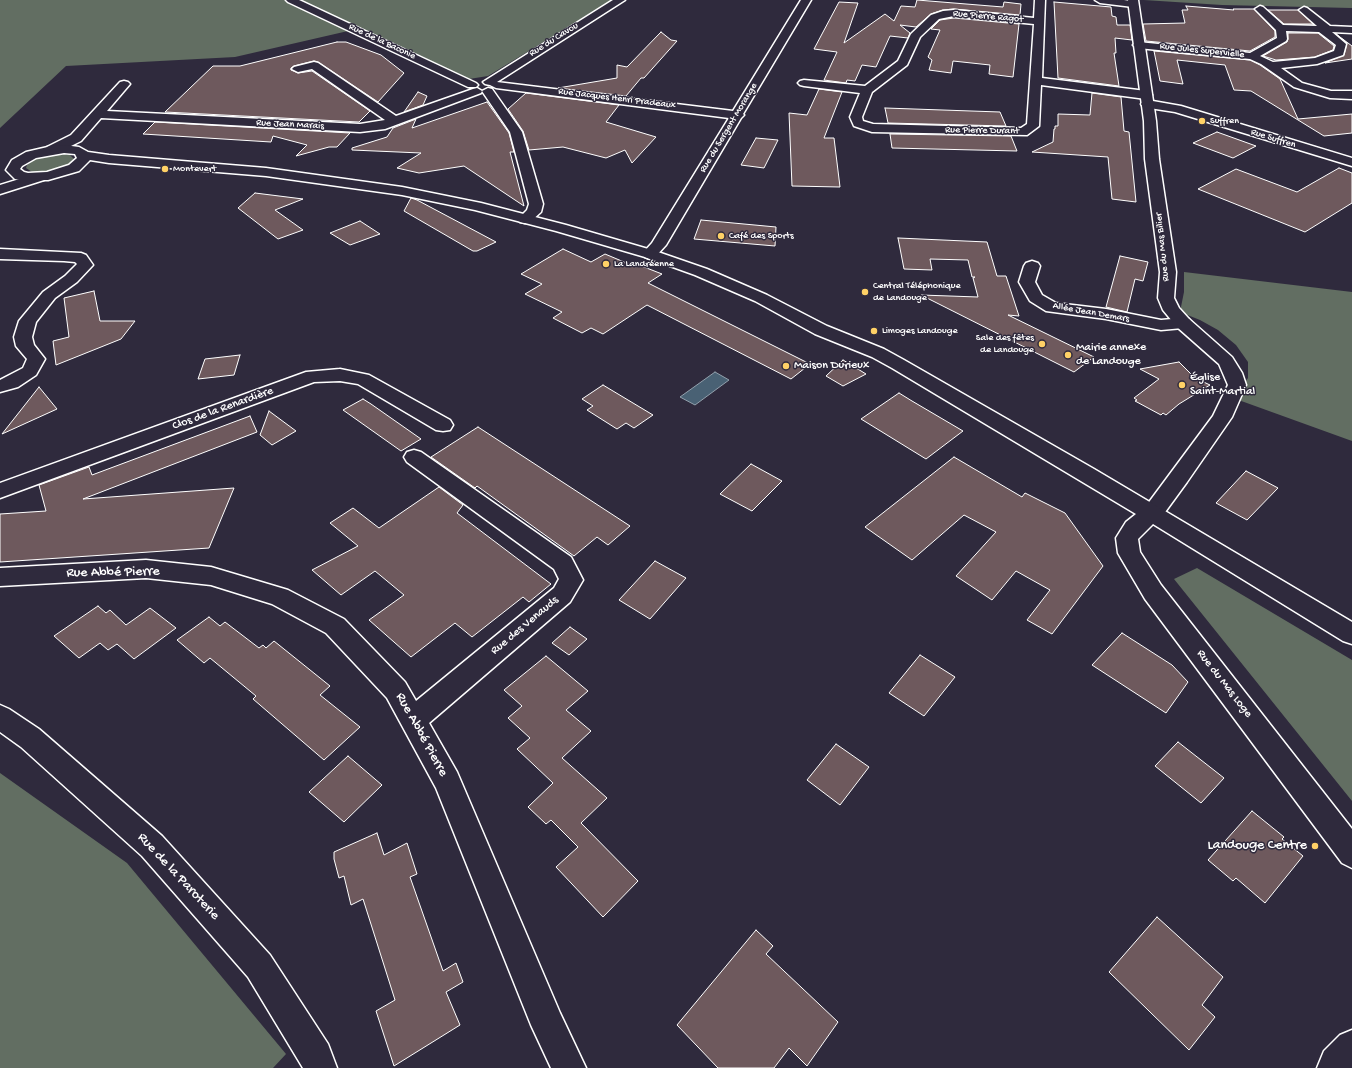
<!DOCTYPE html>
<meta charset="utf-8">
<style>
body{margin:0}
canvas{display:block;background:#2f2a3d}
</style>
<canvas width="1352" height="1068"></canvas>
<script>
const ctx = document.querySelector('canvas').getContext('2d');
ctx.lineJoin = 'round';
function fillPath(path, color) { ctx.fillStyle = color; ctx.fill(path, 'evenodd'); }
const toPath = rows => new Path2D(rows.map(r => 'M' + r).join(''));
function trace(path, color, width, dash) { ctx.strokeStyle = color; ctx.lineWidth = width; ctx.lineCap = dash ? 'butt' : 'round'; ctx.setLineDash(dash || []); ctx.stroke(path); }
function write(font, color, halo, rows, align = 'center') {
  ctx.font = font + ' "Gochi Hand",sans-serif'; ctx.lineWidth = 3; ctx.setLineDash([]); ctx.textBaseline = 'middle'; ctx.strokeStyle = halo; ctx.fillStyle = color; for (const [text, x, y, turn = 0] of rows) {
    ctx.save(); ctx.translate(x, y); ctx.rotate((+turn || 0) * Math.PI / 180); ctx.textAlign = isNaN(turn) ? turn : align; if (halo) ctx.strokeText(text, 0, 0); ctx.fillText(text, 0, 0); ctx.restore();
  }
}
fillPath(toPath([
 [0,0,612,0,488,76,469,79,361,28,235,57,66,66,0,128],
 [1144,0,1352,0,1352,8,1222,5],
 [58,153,70,155,74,159,68,165,46,172,32,172,26,168,27,165,36,158],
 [1184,272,1352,292,1352,441,1233,398,1248,378,1248,362,1236,345,1218,330,1200,320,1180,312,1184,292],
 [1197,568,1352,660,1352,801,1174,579],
 [0,773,127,863,286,1054,273,1068,0,1068]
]), '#626e62');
const water = toPath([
 [715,372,729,380,695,405,680,397,715,372]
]);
fillPath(water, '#496174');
trace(water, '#92a0ac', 1);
const building = toPath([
 [917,0,1003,7,1004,2,1021,4,1020,15,954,9,943,10,931,14,916,27,900,25,910,33,908,38,890,36,876,67,862,65,855,81,847,80,846,83,824,80,837,52,814,49,839,2,858,3,844,43,885,14,894,21,901,6,915,7,917,0],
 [1054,2,1111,7,1112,16,1116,17,1117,25,1130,25,1132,40,1115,38,1116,53,1114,53,1119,86,1058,78,1054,2],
 [1186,6,1234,10,1233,9,1254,9,1275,31,1275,37,1250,51,1146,41,1143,24,1185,23,1182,10,1188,10,1186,6],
 [1268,10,1298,10,1313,24,1284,24,1268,10],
 [954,18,1019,24,1013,77,989,74,990,65,953,61,951,73,929,70,932,60,928,57,940,30,931,29,940,20,954,18],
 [661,32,671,40,677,41,644,78,641,78,626,96,558,88,617,78,617,65,627,67,661,32],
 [1288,33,1318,33,1334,46,1333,50,1315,57,1276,60,1263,56,1287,42,1288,39,1288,33],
 [1336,34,1352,46,1352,59,1325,63,1344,55,1347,43,1336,34],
 [337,42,346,42,381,55,404,73,378,102,318,62,314,61,294,66,291,68,291,70,298,73,312,71,370,111,359,122,165,112,213,66,240,66,337,42],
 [1154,51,1250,60,1260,65,1280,79,1298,119,1352,114,1352,133,1324,136,1251,91,1234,90,1225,65,1177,60,1183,84,1160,81,1154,51],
 [819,89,842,92,824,138,834,138,840,187,792,186,789,113,807,115,819,89],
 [418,92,427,96,423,105,404,112,418,92],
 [526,93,619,105,606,122,656,137,632,163,625,150,606,158,563,147,529,150,523,131,508,109,526,93],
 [1092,93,1121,97,1124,131,1129,132,1136,202,1112,199,1108,157,1032,152,1053,142,1054,129,1055,129,1055,126,1058,126,1058,114,1090,115,1092,93],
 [487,102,509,133,514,152,510,152,524,206,464,166,419,173,397,168,421,153,352,150,352,148,387,137,393,128,416,119,412,128,487,102],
 [885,108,1000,112,1006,126,888,123,885,108],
 [155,122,350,133,337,147,329,147,296,156,307,145,273,136,271,142,143,134,155,122],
 [1217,132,1256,146,1233,158,1193,143,1217,132],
 [890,134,1011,136,1017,151,892,148,890,134],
 [756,138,778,140,764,168,741,165,756,138],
 [1339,168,1352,173,1352,203,1305,232,1198,189,1236,169,1297,192,1339,168],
 [255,193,303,199,275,210,303,230,278,239,238,208,255,193],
 [411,198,417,200,496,242,477,251,473,251,404,211,411,198],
 [701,220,776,227,775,246,694,239,701,220],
 [360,221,380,234,350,245,330,233,360,221],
 [898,238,987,242,997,276,1006,276,1019,316,1008,315,1094,357,1074,372,921,295,978,297,973,278,975,277,972,277,968,260,930,259,932,270,904,269,898,238],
 [563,249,591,262,605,254,636,267,639,265,662,274,648,283,810,364,791,379,647,305,603,334,591,328,582,333,553,318,562,312,525,294,542,284,521,274,563,249],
 [1120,256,1148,262,1143,281,1135,279,1127,312,1106,307,1120,256],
 [94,291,100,321,135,321,121,339,56,365,53,341,69,337,64,298,94,291],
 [240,355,234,375,198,379,205,359,240,355],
 [843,360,866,374,843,386,826,376,843,360],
 [1179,362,1195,378,1210,385,1179,404,1166,415,1163,413,1161,415,1135,401,1137,400,1134,398,1159,379,1140,369,1179,362],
 [603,385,653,415,634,428,626,423,617,429,587,410,593,406,582,399,603,385],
 [39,387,57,409,2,434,39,387],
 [899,393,912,401,963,431,926,459,861,419,899,393],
 [363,399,371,404,421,439,401,451,343,410,363,399],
 [269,411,296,431,272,445,260,435,269,411],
 [250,416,257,432,83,499,234,488,209,548,0,562,0,514,46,511,39,485,89,467,92,475,250,416],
 [478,427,630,526,608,545,597,537,574,556,477,486,475,488,431,457,478,427],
 [954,457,1022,497,1025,493,1065,513,1103,566,1052,634,1027,620,1050,590,1016,571,992,600,956,576,996,532,964,515,912,560,865,527,954,457],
 [751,464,782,481,752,511,720,494,751,464],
 [1246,471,1278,488,1247,520,1216,503,1246,471],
 [439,487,463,505,457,513,551,584,529,602,523,597,472,637,455,623,411,657,369,620,404,595,375,571,341,595,312,570,358,546,330,523,353,508,379,528,439,487],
 [655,561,686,578,650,619,619,600,655,561],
 [98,606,106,613,110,610,126,625,150,608,176,628,134,659,117,644,108,650,100,643,79,658,54,636,98,606],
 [209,617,220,626,225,622,259,648,263,645,266,648,274,641,330,686,320,695,360,727,324,760,253,699,256,696,210,658,204,663,177,640,209,617],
 [570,627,587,639,569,655,552,643,570,627],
 [1122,633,1172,665,1188,682,1166,713,1092,665,1122,633],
 [920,655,955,677,924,716,889,693,920,655],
 [546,656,588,691,566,710,591,731,562,758,607,798,581,823,638,881,603,917,556,867,578,847,551,820,546,824,528,807,553,783,517,749,530,738,508,718,522,706,504,690,546,656],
 [1178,742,1224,778,1201,803,1155,766,1178,742],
 [836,744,869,767,840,805,807,780,836,744],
 [348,756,382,785,344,822,309,792,348,756],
 [1252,811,1284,837,1282,839,1303,856,1265,903,1236,878,1233,881,1208,860,1252,811],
 [377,833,384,855,407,843,417,874,410,877,443,971,456,963,463,982,446,992,460,1025,394,1066,376,1011,395,1000,363,899,351,905,344,876,339,878,334,859,334,852,377,833],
 [1157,917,1223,977,1202,1005,1215,1017,1189,1050,1109,972,1157,917],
 [756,930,773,946,766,954,838,1022,807,1066,789,1048,774,1068,718,1068,677,1025,756,930]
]);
fillPath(building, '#6e595d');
trace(building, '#fff', 1);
const minor = toPath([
 [286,0,299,0,476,83,478,85,476,87,468,87,288,2,286,0],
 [613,0,625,0,497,82,733,111,801,0,811,0,743,114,744,115,741,118,666,245,655,257,650,259,645,257,642,254,652,243,729,118,496,88,490,85,485,84,483,82,613,0],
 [1035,0,1045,0,1042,78,1146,91,1150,93,1152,95,1150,97,1146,99,1041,85,1039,126,1027,135,872,132,854,126,850,117,860,93,804,86,800,85,798,83,800,81,804,80,865,86,898,61,911,34,931,15,943,11,954,10,1034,18,1035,0],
 [954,16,1034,24,1027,124,1021,128,873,124,863,121,862,117,872,92,907,65,920,37,939,19,954,16],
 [1095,0,1124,0,1136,2,1138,4,1133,7,1100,3,1095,0],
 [1260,6,1263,7,1283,25,1317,26,1299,10,1304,7,1307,8,1330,26,1352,27,1352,33,1332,32,1346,44,1343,55,1317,64,1281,68,1302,83,1331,91,1352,91,1352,99,1330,98,1294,87,1261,64,1250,59,1138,48,1133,45,1138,42,1250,53,1277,38,1276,30,1255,9,1260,6],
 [1286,31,1319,32,1336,45,1334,51,1315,58,1273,62,1260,56,1286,41,1287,39,1286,31],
 [314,62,318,63,396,116,473,89,477,88,482,91,488,88,492,89,522,132,543,204,541,212,530,222,525,223,520,222,518,219,527,210,529,204,510,132,482,91,481,93,385,129,360,132,101,118,81,141,57,153,47,153,45,150,47,147,71,135,120,82,124,81,128,82,130,84,107,111,360,124,385,120,312,69,298,72,292,69,294,67,314,62],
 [1147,100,1181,106,1352,158,1352,166,1175,112,1143,107,1141,104,1143,101,1147,100],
 [39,173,44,174,46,177,44,180,0,194,0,185,39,173],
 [0,249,81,253,86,255,93,265,77,282,55,298,36,322,32,337,34,345,45,359,36,375,18,387,0,392,0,380,23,368,27,359,16,346,14,337,19,321,43,292,65,276,77,264,75,262,64,261,0,259,0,249],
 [1032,261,1038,263,1040,266,1035,282,1042,295,1056,303,1106,309,1161,320,1183,318,1189,319,1192,323,1189,327,1183,328,1161,330,1106,319,1046,311,1030,301,1019,282,1024,266,1026,263,1032,261],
 [340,369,369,375,450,420,453,425,450,430,443,431,436,430,358,384,340,381,314,382,0,498,0,483,306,372,340,369],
 [414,450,421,452,571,557,583,580,570,602,429,723,457,772,560,1013,586,1068,551,1068,531,1025,436,788,387,698,326,633,272,604,211,585,146,578,0,586,0,568,146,560,211,567,288,590,344,619,405,682,416,701,554,588,559,579,554,569,407,462,404,457,407,452,414,450],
 [0,705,9,709,39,729,162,836,270,955,328,1044,337,1068,303,1068,248,977,142,856,21,747,0,732,0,705],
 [1352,1030,1352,1068,1317,1068,1324,1051,1340,1035,1352,1030]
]);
const tertiary = toPath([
 [1128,0,1138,0,1156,121,1159,159,1176,272,1174,298,1179,308,1189,319,1232,357,1242,373,1246,385,1232,417,1187,482,1160,519,1152,521,1144,519,1141,513,1213,416,1228,385,1219,364,1177,327,1163,310,1158,298,1160,272,1145,159,1144,121,1128,0]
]);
const secondary = toPath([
 [64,145,79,147,88,152,109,155,266,168,402,187,481,203,566,225,655,251,707,269,767,295,827,326,884,349,904,360,1094,469,1352,622,1352,644,1343,641,1153,524,1138,539,1140,552,1161,585,1352,829,1352,868,1342,863,1145,599,1118,553,1116,538,1126,522,1136,514,892,368,872,357,815,334,755,301,695,275,645,257,556,231,475,210,402,195,266,176,109,163,90,160,79,171,48,180,20,180,15,179,6,170,12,160,26,152,52,146,64,145],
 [64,153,75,154,77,158,69,165,47,172,28,173,24,172,20,169,22,166,36,158,64,153]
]);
trace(minor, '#fff', 3);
trace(tertiary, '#fff', 3);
trace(secondary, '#fff', 3);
fillPath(minor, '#2f2a3d');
fillPath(tertiary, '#2f2a3d');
fillPath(secondary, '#2f2a3d');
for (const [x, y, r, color] of [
 [1202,121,4,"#ffd166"],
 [165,169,4,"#ffd166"],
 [721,236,4,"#ffd166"],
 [606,264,4,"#ffd166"],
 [865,292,4,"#ffd166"],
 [874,331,4,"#ffd166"],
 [1042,344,4,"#ffd166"],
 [1068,355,4,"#ffd166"],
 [786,366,4,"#ffd166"],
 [1182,385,4,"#ffd166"],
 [1315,846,4,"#ffd166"]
]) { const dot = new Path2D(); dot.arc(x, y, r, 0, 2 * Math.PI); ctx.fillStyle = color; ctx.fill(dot); trace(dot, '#2f2a3d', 1.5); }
write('10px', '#fff', '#2f2a3d', [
 ["Rue Pierre Ragot",988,17,5],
 ["Rue du Cavou",554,40,-32],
 ["Rue de la Baconie",382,42,25],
 ["Rue Jules Supervielle",1202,51,6],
 ["Rue Jacques Henri Pradeaux",617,99,7],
 ["Rue Jean Marais",290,125,3],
 ["Rue du Sergent Morange",729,128,-59],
 ["Rue Pierre Durant",982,131,1],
 ["Rue Suffren",1273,139,17],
 ["Rue du Mas Bilier",1163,247,-96],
 ["Allée Jean Demars",1091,313,10]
]);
write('10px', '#fff', '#2f2a3d', [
 ["Suffren",1210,121],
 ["Montevert",173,169],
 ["Café des Sports",729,236],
 ["La Landréenne",614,264],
 ["Central Téléphonique",873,286],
 ["de Landouge",873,298],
 ["Limoges Landouge",882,331],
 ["Sale des fêtes",1034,338,"right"],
 ["de Landouge",1034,350,"right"]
], 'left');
write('12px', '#fff', '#2f2a3d', [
 ["Mairie annexe",1076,348],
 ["de Landouge",1076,362],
 ["Maison Durieux",794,366],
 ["Église",1190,378],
 ["Saint-Martial",1190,392]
], 'left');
write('12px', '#fff', '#2f2a3d', [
 ["Clos de la Renardière",223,409,-20],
 ["Rue des Venauds",525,626,-40],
 ["Rue du Mas Loge",1224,684,52]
]);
write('14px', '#fff', '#2f2a3d', [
 ["Rue Abbé Pierre",113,573,-1],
 ["Rue Abbé Pierre",421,735,61],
 ["Rue de la Paroterie",178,877,47]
]);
write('14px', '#fff', '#2f2a3d', [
 ["Landouge Centre",1307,846]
], 'right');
</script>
